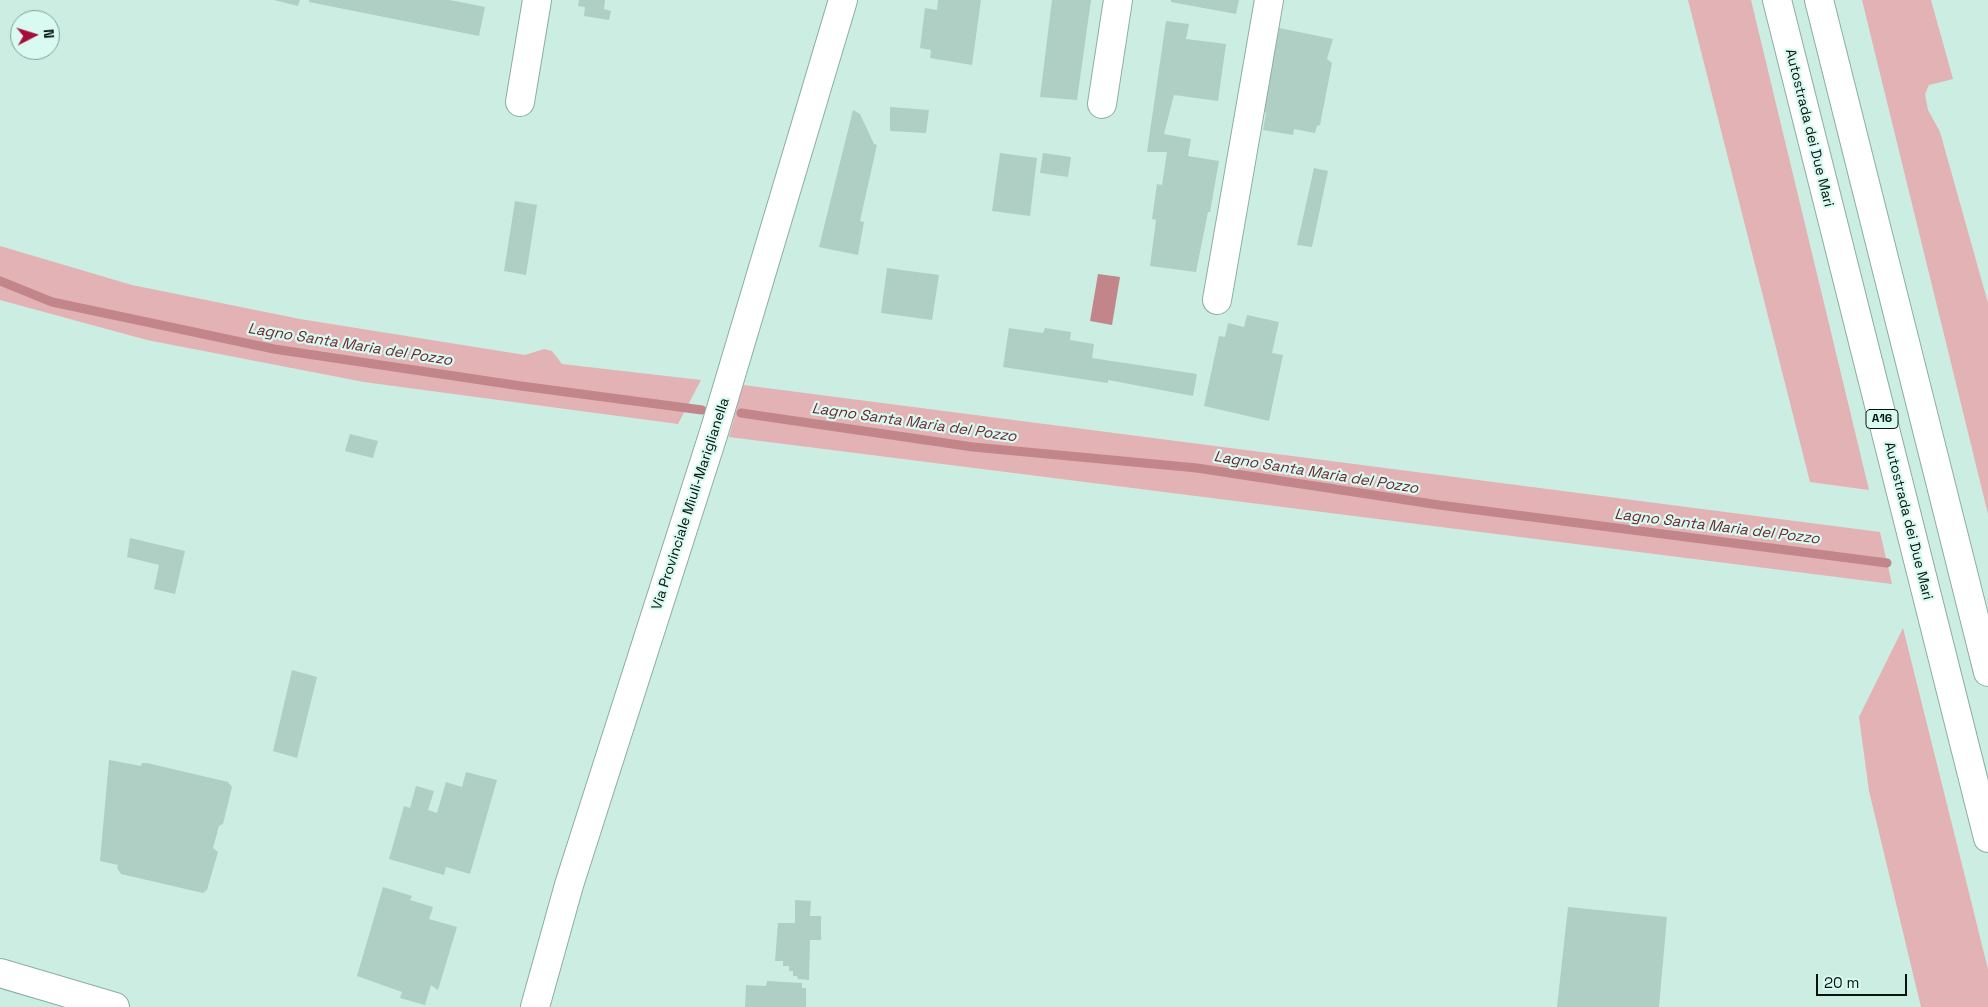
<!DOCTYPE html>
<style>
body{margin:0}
#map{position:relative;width:1988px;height:1007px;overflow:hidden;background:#cbede2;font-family:"Space Grotesk",sans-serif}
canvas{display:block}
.north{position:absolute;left:10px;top:10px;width:50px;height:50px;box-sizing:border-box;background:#d8faf0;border:1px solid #849e96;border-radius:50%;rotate:85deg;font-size:14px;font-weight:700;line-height:20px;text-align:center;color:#07130f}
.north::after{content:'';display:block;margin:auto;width:18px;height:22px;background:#a70e3a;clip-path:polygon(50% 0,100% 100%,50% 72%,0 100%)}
.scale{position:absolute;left:1816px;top:974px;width:91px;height:22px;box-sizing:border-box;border:2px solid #07130f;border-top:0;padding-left:6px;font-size:15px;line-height:18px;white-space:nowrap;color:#07130f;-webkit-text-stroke:4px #d8faf0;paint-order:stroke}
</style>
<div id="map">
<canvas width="1988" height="1007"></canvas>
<div class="north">N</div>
<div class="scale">20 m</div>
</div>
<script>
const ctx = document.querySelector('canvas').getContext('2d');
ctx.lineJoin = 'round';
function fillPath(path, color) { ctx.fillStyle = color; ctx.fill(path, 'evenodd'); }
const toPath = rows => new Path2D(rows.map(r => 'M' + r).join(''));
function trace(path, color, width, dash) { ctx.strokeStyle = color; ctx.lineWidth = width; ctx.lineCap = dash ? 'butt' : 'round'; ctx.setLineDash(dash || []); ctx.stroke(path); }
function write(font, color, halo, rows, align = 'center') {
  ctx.font = font + ' "Space Grotesk",sans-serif'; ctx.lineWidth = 4.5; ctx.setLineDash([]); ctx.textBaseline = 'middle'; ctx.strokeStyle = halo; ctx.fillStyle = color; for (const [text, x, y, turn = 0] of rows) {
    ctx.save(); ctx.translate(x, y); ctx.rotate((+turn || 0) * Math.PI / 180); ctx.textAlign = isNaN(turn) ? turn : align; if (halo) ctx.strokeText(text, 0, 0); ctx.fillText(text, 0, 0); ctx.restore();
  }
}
fillPath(toPath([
 [1688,0,1751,0,1869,490,1810,482],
 [1862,0,1931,0,1953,79,1929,85,1925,94,1928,110,1940,132,1988,303,1988,514],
 [0,246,132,285,300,319,525,355,544,349,552,351,562,364,701,380,678,424,364,382,147,340,0,300],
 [743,385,1880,532,1892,584,729,437],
 [1903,628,1988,969,1988,1007,1921,1007,1869,791,1859,717]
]), '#e3b2b5');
fillPath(toPath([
 [1098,274,1120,277,1112,325,1090,321]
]), '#c2858a');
trace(toPath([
 [0,281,52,302,274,349,521,386,702,410],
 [741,413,973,447,1197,468,1439,505,1887,563]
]), '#c2858a', 9);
fillPath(toPath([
 [274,0,300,0,298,6],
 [309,0,450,0,485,7,479,36,309,2],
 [579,0,605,0,604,9,611,11,609,20,584,16,585,7,578,6],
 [938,0,981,0,972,65,930,58,931,50,920,48,925,8,937,10],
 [1052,0,1091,0,1077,100,1040,97],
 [1171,0,1239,0,1236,14,1171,2],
 [1166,21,1189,24,1186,39,1226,44,1218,101,1174,95,1164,134,1191,139,1188,156,1219,161,1210,212,1208,212,1196,272,1150,266,1156,220,1152,219,1157,184,1162,185,1167,152,1147,152],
 [1279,28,1333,39,1327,59,1332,63,1320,125,1317,126,1315,133,1294,129,1293,135,1263,130,1266,113,1263,110],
 [890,107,929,110,926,133,890,131],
 [853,110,860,114,874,144,877,145,860,221,864,222,858,255,819,247],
 [1000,153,1037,158,1030,216,992,211],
 [1043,153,1071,157,1068,177,1040,173],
 [1314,168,1328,171,1312,247,1297,245],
 [515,201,537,205,526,275,504,271],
 [887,268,939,275,932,320,881,313],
 [1247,315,1279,322,1272,353,1283,355,1269,421,1204,406,1219,336,1225,337,1228,323,1244,327],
 [1009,328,1043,333,1045,328,1071,332,1070,340,1094,344,1092,358,1197,374,1193,396,1108,380,1108,383,1003,367],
 [350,434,378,441,373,458,345,451],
 [130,538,185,551,175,594,154,589,159,565,127,557],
 [292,670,317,677,297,758,273,751],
 [109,760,141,766,142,763,147,763,228,782,232,787,223,824,219,826,213,848,218,852,207,890,203,893,121,874,117,868,118,865,100,861],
 [466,772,497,780,470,874,446,867,444,875,389,859,404,806,410,808,416,786,434,791,428,810,437,813,446,782,462,787],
 [383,887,412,896,410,900,433,907,429,919,457,927,438,990,431,985,425,1005,400,998,402,992,357,976],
 [795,900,811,901,810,916,821,916,821,940,810,940,809,980,798,979,797,976,793,976,793,971,789,971,789,966,783,966,783,961,775,961,778,923,795,923],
 [1568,907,1667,917,1659,1007,1557,1007],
 [767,981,802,983,802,988,806,988,806,1007,745,1007,746,985,766,986]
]), '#afcfc5');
const minor = toPath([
 [520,102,537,0],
 [1102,104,1118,0],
 [1217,300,1269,0],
 [0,973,115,1007],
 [535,1007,569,885,714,432,843,0]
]);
const highway = toPath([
 [1777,0,1988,838],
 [1819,0,1988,672]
]);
trace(minor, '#8dada3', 30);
trace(highway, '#8dada3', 30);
trace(minor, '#fff', 28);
trace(highway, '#fff', 28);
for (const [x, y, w] of [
 [1882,419,32]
]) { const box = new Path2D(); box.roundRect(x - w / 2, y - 9.5, w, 19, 4); ctx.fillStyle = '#d8faf0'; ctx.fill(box); trace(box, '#07130f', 1); }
write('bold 12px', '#07130f', null, [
 ["A16",1882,419]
]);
write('14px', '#07130f', '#d8faf0', [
 ["Autostrada dei Due Mari",1809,128,76],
 ["Via Provinciale Miuli-Mariglianella",691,504,-72],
 ["Autostrada dei Due Mari",1908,521,76]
]);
write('italic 15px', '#702732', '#d8faf0', [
 ["Lagno Santa Maria del Pozzo",350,345,9],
 ["Lagno Santa Maria del Pozzo",914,423,8],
 ["Lagno Santa Maria del Pozzo",1316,473,9],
 ["Lagno Santa Maria del Pozzo",1717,527,7]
]);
</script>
